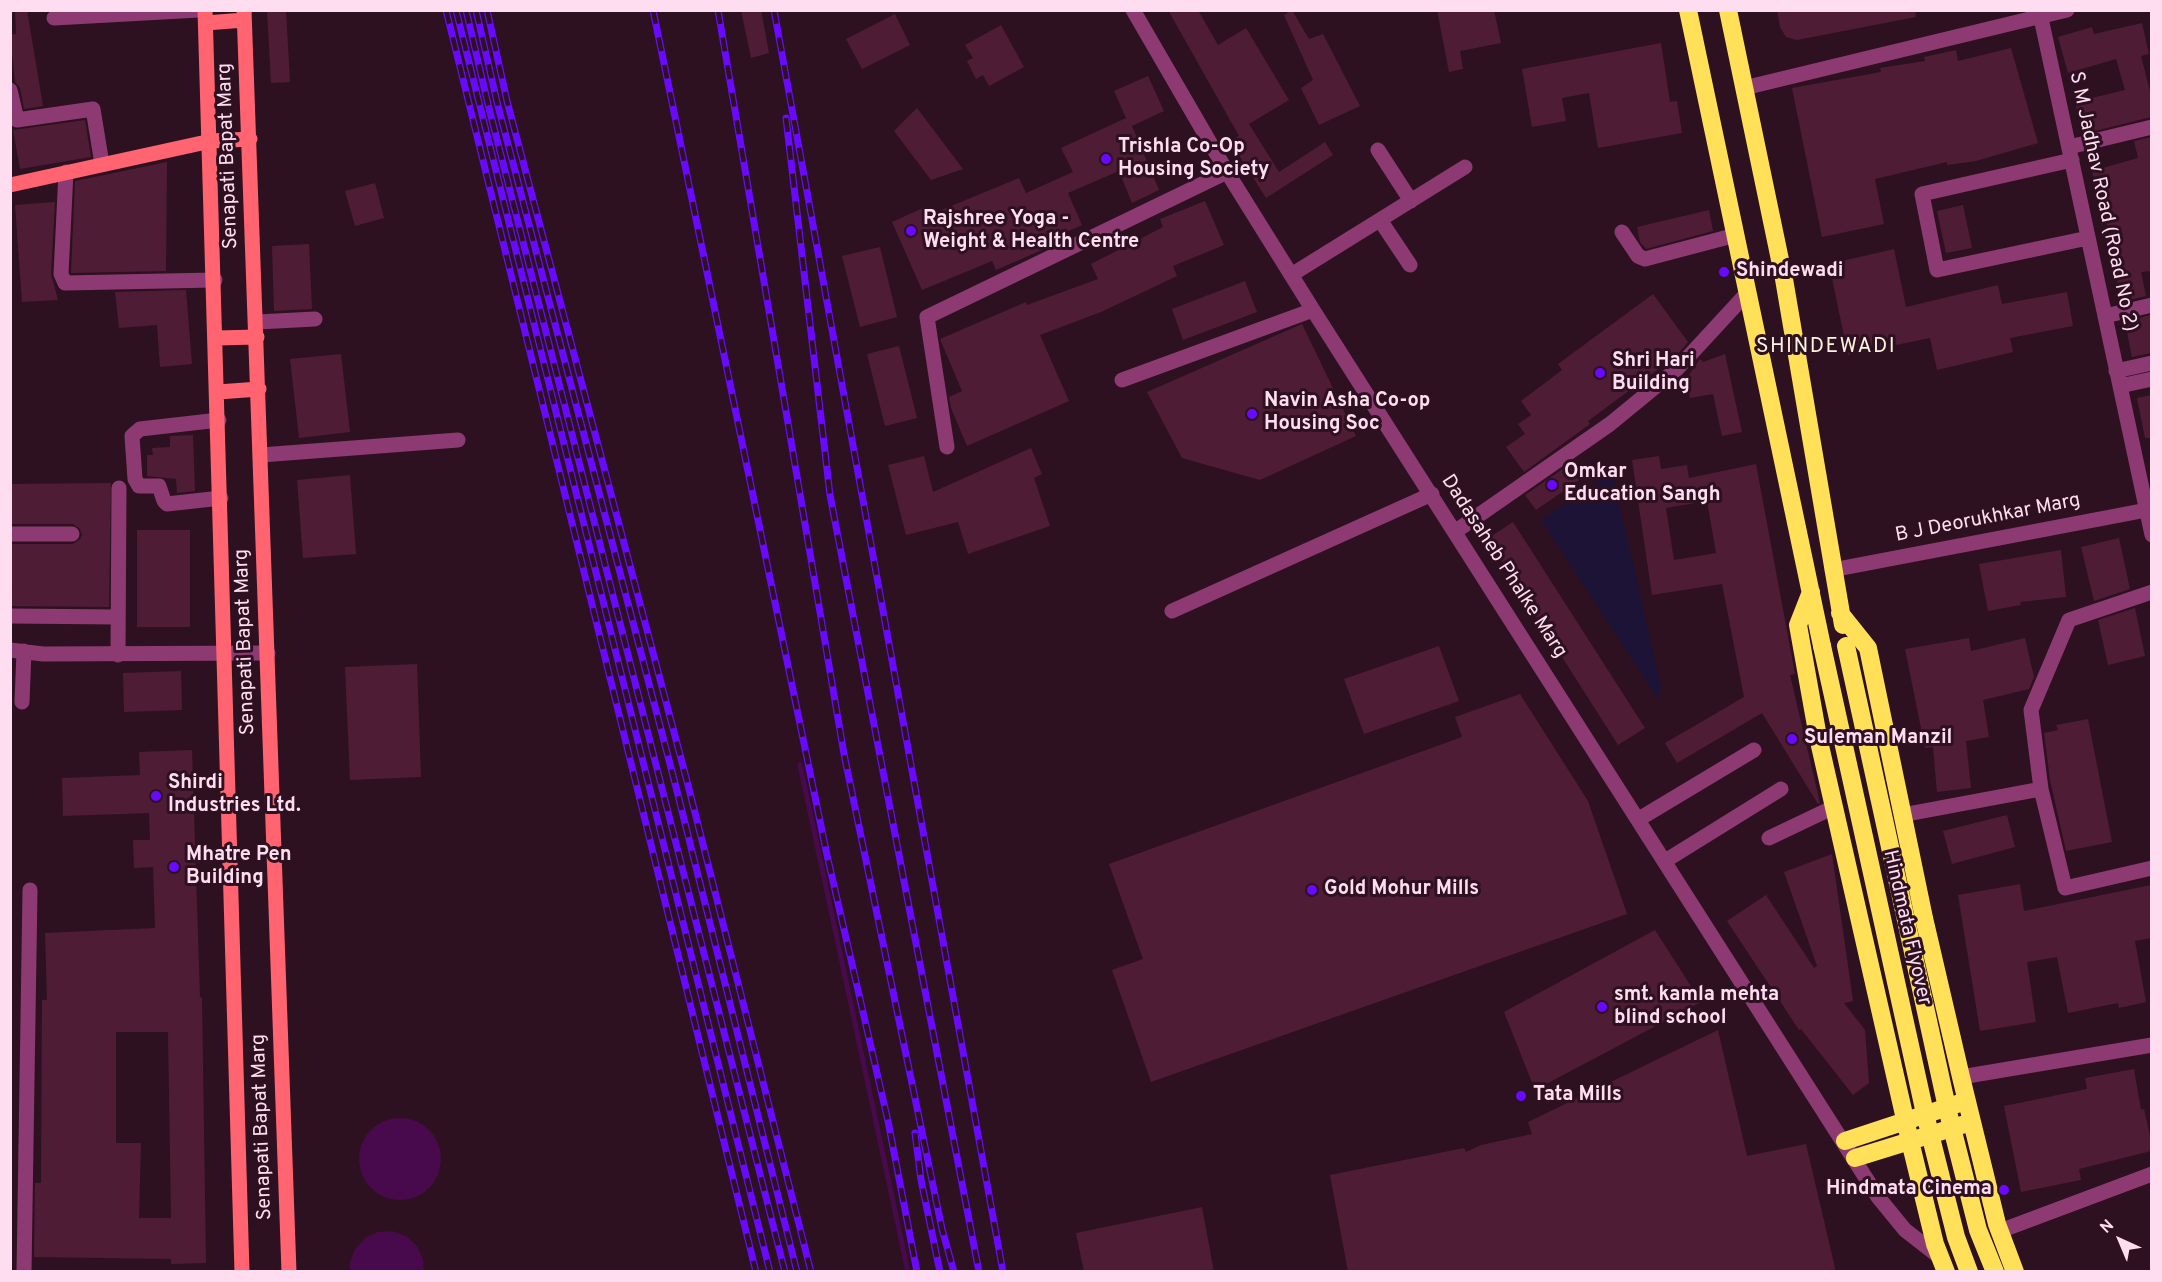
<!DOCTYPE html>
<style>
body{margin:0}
#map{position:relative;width:2162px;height:1282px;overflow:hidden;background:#2d1120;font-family:Overpass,sans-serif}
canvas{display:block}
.frame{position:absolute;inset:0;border:12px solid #ffddf1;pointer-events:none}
.north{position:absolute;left:2090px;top:1210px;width:60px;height:60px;-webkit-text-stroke:4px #2d1120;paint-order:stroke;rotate:316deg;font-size:16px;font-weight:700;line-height:24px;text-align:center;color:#ffddf1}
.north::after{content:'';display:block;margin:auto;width:21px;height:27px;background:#ffddf1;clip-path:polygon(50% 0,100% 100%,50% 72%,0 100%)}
</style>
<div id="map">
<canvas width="2162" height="1282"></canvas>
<div class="frame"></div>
<div class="north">N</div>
</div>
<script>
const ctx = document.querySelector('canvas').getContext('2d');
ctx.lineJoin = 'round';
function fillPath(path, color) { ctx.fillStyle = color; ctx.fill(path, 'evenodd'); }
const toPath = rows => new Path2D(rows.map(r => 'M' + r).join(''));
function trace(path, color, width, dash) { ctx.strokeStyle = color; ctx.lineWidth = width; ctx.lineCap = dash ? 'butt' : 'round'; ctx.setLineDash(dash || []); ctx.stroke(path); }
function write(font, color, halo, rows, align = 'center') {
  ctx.font = font + ' Overpass,sans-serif'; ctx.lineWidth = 6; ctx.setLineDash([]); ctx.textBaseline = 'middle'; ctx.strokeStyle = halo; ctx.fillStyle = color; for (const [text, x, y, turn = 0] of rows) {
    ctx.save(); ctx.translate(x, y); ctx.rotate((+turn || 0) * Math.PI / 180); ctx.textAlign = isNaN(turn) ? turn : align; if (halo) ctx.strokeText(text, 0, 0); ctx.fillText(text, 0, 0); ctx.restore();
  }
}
fillPath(toPath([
 [1612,472,1661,686,1658,699,1541,520]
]), '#1d1337');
fillPath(toPath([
 '359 1159a41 41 0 1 1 82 0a41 41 0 1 1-82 0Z',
 [392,1231,406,1236,417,1246,423,1259,424,1271,350,1271,350,1262,355,1249,365,1238,378,1232]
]), '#49094d');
trace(toPath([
 [800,765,908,1272]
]), '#49094d', 5);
fillPath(toPath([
 [15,10,27,10,43,106,24,109,20,88,15,82,10,35,16,34],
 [267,10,286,10,290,82,271,83],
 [741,10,761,10,769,53,751,58],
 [1168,10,1198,10,1218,45,1246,28,1289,100,1249,124,1279,172,1325,142,1333,155,1266,198,1230,141,1239,136],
 [1292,10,1309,39,1323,34,1360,106,1319,125,1301,88,1313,80,1284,15],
 [1437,10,1494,10,1501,43,1460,51,1463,69,1449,72],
 [1777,10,1915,10,1916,17,1797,40,1786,37,1780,27],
 [895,14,910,45,862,69,846,39],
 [2142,23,2149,54,2141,56,2151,95,2151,117,2083,134,2075,102,2125,90,2116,59,2068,73,2058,37,2092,27,2094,34],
 [1001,25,1024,67,989,86,983,75,976,79,967,61,973,58,965,45],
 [1661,43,1670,102,1677,101,1682,133,1598,148,1589,93,1562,98,1566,121,1532,127,1522,69],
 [2011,48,2038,143,1976,161,1947,165,1947,162,1875,179,1884,224,1822,237,1792,88,1881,72,1880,68,1925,61,1924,57,1956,50,1958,61],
 [1148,76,1164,111,1132,126,1159,190,1132,203,1119,171,1068,193,1082,225,1046,241,1049,247,996,270,992,261,922,290,892,222,923,208,927,216,1019,178,1026,193,1073,172,1061,148,1126,118,1114,91],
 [917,108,963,169,931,180,894,131],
 [85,120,91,157,20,169,13,130],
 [2151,137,2151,271,2141,272,2146,296,2121,302,2110,236,2092,171,2138,158,2134,141],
 [167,162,166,271,71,273,75,181],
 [375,183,384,218,355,226,345,191],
 [1205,201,1224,245,1173,266,1177,276,1101,312,1040,335,1069,401,967,446,951,408,949,397,962,391,940,339,1026,302,1027,305,1098,279,1091,264,1163,227,1160,219],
 [55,202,51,274,58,300,22,302,15,205],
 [1963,205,1972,248,1946,253,1937,211],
 [1709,210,1713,231,1646,249,1640,242,1637,227],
 [309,244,312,309,274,311,272,246],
 [880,247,897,317,860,327,842,256],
 [1894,249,1906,307,1998,285,2002,304,2067,292,2073,326,2010,338,2013,352,1937,370,1930,338,1848,355,1829,264],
 [1245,281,1257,312,1183,340,1172,309],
 [186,290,192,364,160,367,157,325,119,328,115,292],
 [1653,294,1688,342,1676,356,1588,421,1590,424,1524,472,1506,447,1525,434,1518,424,1531,415,1521,401,1562,370,1558,364],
 [2150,315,2151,353,2132,357,2125,322],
 [1302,324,1356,436,1260,480,1182,458,1147,392],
 [899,346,917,418,885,426,867,354],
 [341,354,350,432,299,438,290,359],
 [1725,354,1742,432,1722,436,1713,394,1690,398,1686,379,1700,359,1703,362],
 [2151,395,2151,438,2145,438,2137,398],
 [193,435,195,491,177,493,176,479,147,476,147,455,153,455,152,448,170,447,170,436],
 [1031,448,1042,474,1034,478,1050,526,968,554,958,522,906,535,888,465,924,456,933,492],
 [1659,456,1661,469,1687,465,1689,478,1756,464,1795,674,1790,675,1820,803,1818,804,1762,713,1677,763,1665,743,1744,697,1722,584,1652,595,1632,460],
 [1707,501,1716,553,1674,560,1666,508],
 [1570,464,1581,479,1536,510,1525,495],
 [350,475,356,554,303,558,297,480],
 [111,483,109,607,10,606,10,544,73,544,80,539,82,535,80,529,73,524,10,524,10,484],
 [1513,522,1645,728,1618,745,1487,539],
 [137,530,190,530,190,627,137,627],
 [2119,538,2130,589,2094,601,2081,547],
 [2061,550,2066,597,2020,602,2021,605,1988,611,1979,564],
 [2135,608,2145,656,2108,665,2098,620],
 [1969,638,1971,651,2025,638,2034,677,2029,689,1983,700,1989,737,1966,741,1971,788,1937,792,1933,747,1925,748,1905,649],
 [1439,646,1459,701,1364,734,1344,679],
 [417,664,421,777,350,780,345,667],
 [181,671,182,710,124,712,123,673],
 [1520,694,1588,801,1627,914,1151,1082,1112,970,1143,959,1109,864,1462,737,1455,717],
 [2088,719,2112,842,2066,851,2050,780,2044,733,2058,730,2056,725],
 [192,750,200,998,202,997,206,1263,171,1264,171,1259,34,1257,35,1183,41,1183,42,1000,47,1000,45,933,155,928,153,867,134,868,133,840,150,840,149,813,63,816,62,778,140,775,139,752],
 [116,1032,168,1032,171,1218,139,1218,141,1143,116,1143],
 [2007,815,2015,847,1952,864,1943,831],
 [1832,854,1853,1001,1844,1003,1865,1030,1869,1083,1853,1095,1801,1029,1799,1030,1727,921,1766,895,1814,968,1817,966,1784,872],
 [2020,884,2024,911,2151,885,2151,938,2135,941,2146,1002,2119,1008,2118,1003,2068,1013,2057,957,2027,962,2036,1022,1980,1031,1958,895],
 [1655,930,1701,1002,1535,1090,1504,1012],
 [1718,1030,1747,1156,1806,1144,1836,1272,1348,1272,1330,1175,1464,1148,1466,1152,1481,1145,1532,1134,1528,1122],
 [2134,1069,2141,1110,2144,1109,2151,1140,2151,1151,2079,1169,2081,1180,2021,1192,2004,1106,2087,1089,2085,1078],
 [1202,1207,1214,1272,1084,1272,1076,1233]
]), '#4f1c35');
trace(toPath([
 [1133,10,1227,172,1313,310,1878,1197,1905,1230,1941,1258],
 [54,18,199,10],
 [2041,18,2152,535],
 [1744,88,2067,10],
 [10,90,17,120,93,109,102,164],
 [2069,147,2152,127],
 [1378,150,1411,201],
 [2072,160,1922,194,1937,270,2088,238],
 [66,172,61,274,65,283,215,280],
 [1380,220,1410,265],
 [1622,232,1638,256,1645,259,1736,235],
 [1291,275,1465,167],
 [2105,316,2152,305],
 [257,322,315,319],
 [2116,371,2152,363],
 [1122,380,1313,310],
 [2120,386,2152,379],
 [219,420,140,429,132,436,135,479,139,486,159,486,164,501,167,504,221,498],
 [947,447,927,317,1227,172],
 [261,455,458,440],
 [1456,531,1610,424,1677,369,1748,292],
 [10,534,72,534],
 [1832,570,2152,509],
 [2152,592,2069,620,2031,710,2041,789,2065,888,2152,868],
 [1172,611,1432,494],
 [10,616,118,617],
 [10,650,43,654,268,653],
 [118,655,119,488],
 [22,702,24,651],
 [1902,815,2041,789],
 [1639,819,1754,750],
 [1769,838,1834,807],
 [1665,861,1781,789],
 [1961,1077,2152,1045],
 [2000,1231,2152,1174],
 [24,1272,30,890]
]), '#8d3a72', 15);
trace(toPath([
 [205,10,242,1272],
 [244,10,289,1272],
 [206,23,244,20],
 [10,185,211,141,250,139],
 [217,338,257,337],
 [218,392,259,389]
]), '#ff6470', 15);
trace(toPath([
 [1688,10,1822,646],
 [1728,10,1784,279,1843,625],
 [1811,592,1798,625,1818,737,1910,1141,1935,1244,1946,1272],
 [1840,613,1868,648,1924,918,1961,1077,1997,1224,2015,1272],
 [1845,1141,1960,1103],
 [1855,1158,1965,1124]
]), '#ffe058', 18);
const rail = toPath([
 [446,10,756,1272],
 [456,10,770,1272],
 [466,10,488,104,785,1272],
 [476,10,497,102,676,787,797,1272],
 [487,10,507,101,688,785,811,1272],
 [653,10,827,855,888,1121,917,1272],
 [718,10,844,754,942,1229,954,1272],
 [774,10,1003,1272],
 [786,118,830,495,979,1272],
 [915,1133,921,1180,940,1272]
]);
trace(rail, '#6a09ff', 7);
trace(rail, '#2d1120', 4.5, [14]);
trace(toPath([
 [1822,646,1926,1118,1956,1237,1969,1272],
 [1846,646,1948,1112,1978,1230,1995,1272]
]), '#ffe058', 18);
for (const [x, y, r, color] of [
 [1106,159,6,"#6a09ff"],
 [911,231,6,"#6a09ff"],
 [1724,272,6,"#6a09ff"],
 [1600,373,6,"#6a09ff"],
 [1252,414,6,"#6a09ff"],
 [1552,485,6,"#6a09ff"],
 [1792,739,6,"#6a09ff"],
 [156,796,6,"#6a09ff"],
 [174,867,6,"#6a09ff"],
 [1312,890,6,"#6a09ff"],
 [1602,1007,6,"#6a09ff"],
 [1521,1096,6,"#6a09ff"],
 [2004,1190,6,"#6a09ff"]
]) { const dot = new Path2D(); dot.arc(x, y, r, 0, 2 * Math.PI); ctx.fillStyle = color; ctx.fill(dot); trace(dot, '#2d1120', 2); }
write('bold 20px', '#ffddf1', '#2d1120', [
 ["Trishla Co-Op",1118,148],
 ["Housing Society",1118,171],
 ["Rajshree Yoga -",923,220],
 ["Weight & Health Centre",923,243],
 ["Shindewadi",1736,272],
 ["Shri Hari",1612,362],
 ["Building",1612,385],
 ["Navin Asha Co-op",1264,402],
 ["Housing Soc",1264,425],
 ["Omkar",1564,473],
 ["Education Sangh",1564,496],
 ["Suleman Manzil",1804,739],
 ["Shirdi",168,784],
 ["Industries Ltd.",168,807],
 ["Mhatre Pen",186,856],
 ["Building",186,879],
 ["Gold Mohur Mills",1324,890],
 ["smt. kamla mehta",1614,996],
 ["blind school",1614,1019],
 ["Tata Mills",1533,1096],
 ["Hindmata Cinema",1992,1190,"right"]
], 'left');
write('20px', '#ffddf1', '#2d1120', [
 ["Senapati Bapat Marg",229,156,-92],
 ["S M Jadhav Road (Road No 2)",2102,202,78],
 ["B J Deorukhkar Marg",1988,519,-11],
 ["Dadasaheb Phalke Marg",1503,567,57],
 ["Senapati Bapat Marg",246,642,-92],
 ["Hindmata Flyover",1906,928,77],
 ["Senapati Bapat Marg",263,1127,-92]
]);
ctx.letterSpacing = '1.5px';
write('21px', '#fff4df', '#2d1120', [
 ["SHINDEWADI",1826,348]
]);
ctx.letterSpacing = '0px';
</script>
